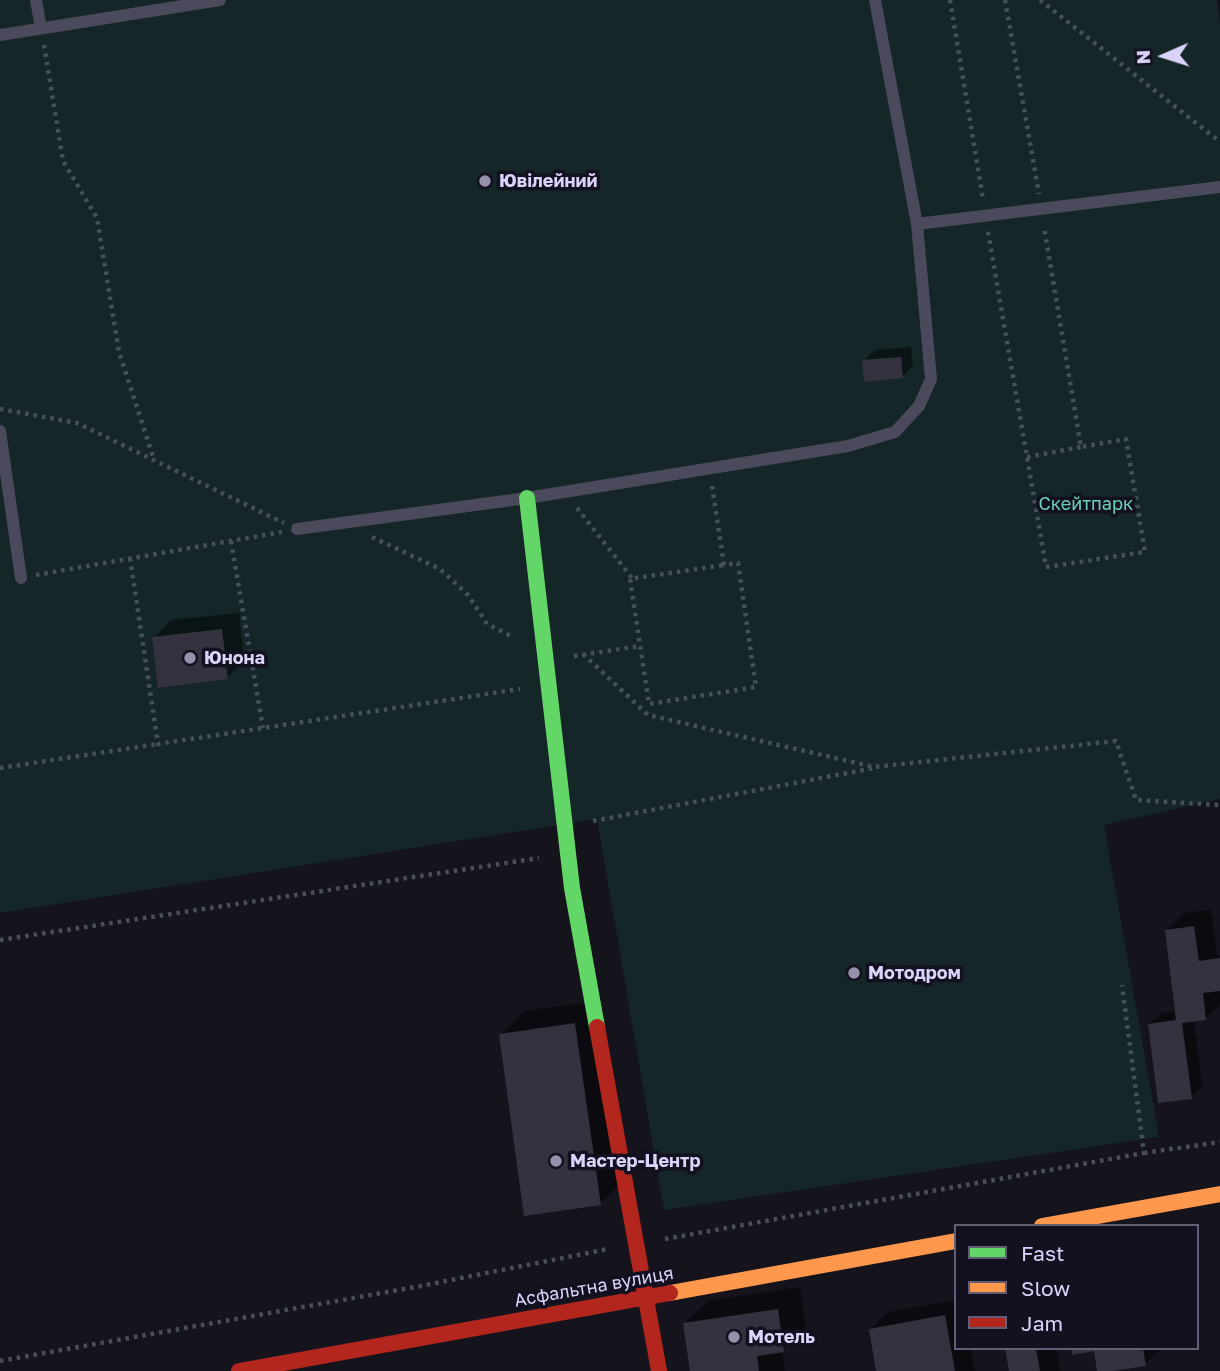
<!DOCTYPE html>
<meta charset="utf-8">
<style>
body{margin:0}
#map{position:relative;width:1220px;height:1371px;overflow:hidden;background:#15141c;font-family:"Golos Text",sans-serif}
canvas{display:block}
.legend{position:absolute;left:954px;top:1224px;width:245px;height:126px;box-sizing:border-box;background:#131020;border:2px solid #635e77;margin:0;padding:9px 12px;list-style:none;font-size:21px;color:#dad4fa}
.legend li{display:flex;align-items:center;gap:14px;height:35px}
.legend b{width:35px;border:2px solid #635e77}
.north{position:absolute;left:1129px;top:21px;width:70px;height:70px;-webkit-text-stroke:5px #131020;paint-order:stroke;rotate:267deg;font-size:19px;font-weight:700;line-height:28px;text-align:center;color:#dad4fa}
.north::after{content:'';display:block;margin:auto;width:24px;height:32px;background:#dad4fa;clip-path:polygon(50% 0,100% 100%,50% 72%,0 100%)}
</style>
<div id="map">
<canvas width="1220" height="1371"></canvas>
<ul class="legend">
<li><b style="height:9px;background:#63d668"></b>Fast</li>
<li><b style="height:9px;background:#ff974d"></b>Slow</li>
<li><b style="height:9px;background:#b3261e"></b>Jam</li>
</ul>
<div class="north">N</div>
</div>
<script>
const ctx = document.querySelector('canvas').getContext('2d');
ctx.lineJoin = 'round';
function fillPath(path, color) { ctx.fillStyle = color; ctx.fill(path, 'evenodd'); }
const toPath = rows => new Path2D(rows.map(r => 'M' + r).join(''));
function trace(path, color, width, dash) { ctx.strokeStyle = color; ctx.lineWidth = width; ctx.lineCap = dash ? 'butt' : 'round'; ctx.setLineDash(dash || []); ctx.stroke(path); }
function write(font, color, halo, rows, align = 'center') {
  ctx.font = font + ' "Golos Text",sans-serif'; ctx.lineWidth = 7; ctx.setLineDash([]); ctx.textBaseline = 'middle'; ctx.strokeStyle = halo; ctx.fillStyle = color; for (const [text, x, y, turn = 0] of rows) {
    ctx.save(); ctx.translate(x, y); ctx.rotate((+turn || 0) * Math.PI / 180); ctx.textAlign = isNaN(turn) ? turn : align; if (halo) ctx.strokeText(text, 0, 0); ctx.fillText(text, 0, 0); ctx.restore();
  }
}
fillPath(toPath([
 [0,0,1217,0,1220,23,1220,799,1104,825,1159,1137,664,1210,597,819,0,913]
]), '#142627');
fillPath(toPath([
 [911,347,913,365,902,377,864,361,875,350],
 [239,613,244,660,227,678,154,638,171,620],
 [1211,910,1217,955,1220,955,1220,957,1218,957,1218,961,1220,960,1220,1004,1206,1018,1194,1020,1202,1086,1191,1097,1150,1024,1161,1013,1177,1011,1167,930,1184,913],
 [598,1001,623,1181,600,1204,501,1034,524,1011],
 [800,1287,806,1327,782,1350,785,1371,692,1371,685,1323,708,1301],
 [956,1300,956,1348,970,1348,975,1371,878,1371,870,1329,888,1312],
 [1007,1348,1056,1348,1060,1371,1011,1371],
 [1073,1348,1161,1348,1145,1364,1101,1371,1099,1371,1096,1349]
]), '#0007');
fillPath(toPath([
 [901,357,903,378,864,382,862,360],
 [222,629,228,679,158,688,152,637],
 [1194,926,1199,961,1220,958,1220,991,1203,993,1206,1020,1182,1023,1192,1099,1158,1103,1148,1024,1176,1020,1165,930],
 [575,1023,601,1205,524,1216,499,1034],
 [778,1309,784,1352,757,1356,759,1371,690,1371,683,1323],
 [945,1315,955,1371,876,1371,869,1329],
 [1005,1348,1036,1348,1040,1371,1009,1371],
 [1071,1348,1143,1348,1146,1366,1113,1371,1097,1371,1094,1351,1072,1355]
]), '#34323e');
trace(toPath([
 [950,0,983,199],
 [1005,0,1039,194],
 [1040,0,1220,142],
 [44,45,63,161,97,218,119,352,154,460],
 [988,232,1046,567,1145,552,1126,439,1081,447,1044,227],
 [0,409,77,423,284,523],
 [1027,457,1081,447],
 [712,486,724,565,738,563,756,687,649,704,630,579,724,565],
 [577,508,632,578],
 [372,537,440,569,468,595,487,624,513,637],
 [231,541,263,728],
 [130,558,158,744,520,689],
 [36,575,282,532],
 [583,654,648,715,874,767,1116,741,1136,800,1220,805],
 [574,656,640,646],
 [0,768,158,744],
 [593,821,874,768],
 [0,940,539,858],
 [1144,1153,1220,1142],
 [665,1239,1144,1153,1122,985],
 [0,1361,421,1286,608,1249]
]), '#46505a', 4.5, [3.5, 5]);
trace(toPath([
 [36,0,41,28],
 [0,35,220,0],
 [917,224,1220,187],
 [0,431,21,578],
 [297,529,527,498,848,446,895,432,919,406,931,379,917,224,875,0]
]), '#4b4a5c', 12);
trace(toPath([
 [527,498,572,888,597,1027]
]), '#63d668', 16);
trace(toPath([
 [1042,1226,1220,1194],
 [670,1293,956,1241]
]), '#ff974d', 16);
trace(toPath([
 [597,1027,659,1371],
 [239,1371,670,1293]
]), '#b3261e', 16);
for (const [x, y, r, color] of [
 [485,181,7,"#9591ac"],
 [190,658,7,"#9591ac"],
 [854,973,7,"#9591ac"],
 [556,1161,7,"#9591ac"],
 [734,1337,7,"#9591ac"]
]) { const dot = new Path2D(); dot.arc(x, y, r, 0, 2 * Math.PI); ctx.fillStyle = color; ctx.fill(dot); trace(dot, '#131020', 2.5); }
write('bold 18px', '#dad4fa', '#131020', [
 ["Ювілейний",499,181],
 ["Юнона",204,658],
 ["Мотодром",868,973],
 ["Мастер-Центр",570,1161],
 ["Мотель",748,1337]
], 'left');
write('18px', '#6ad1b9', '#131020', [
 ["Скейтпарк",1086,504]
]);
write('18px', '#dad4fa', '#131020', [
 ["Асфальтна вулиця",594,1287,-10]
]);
</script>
